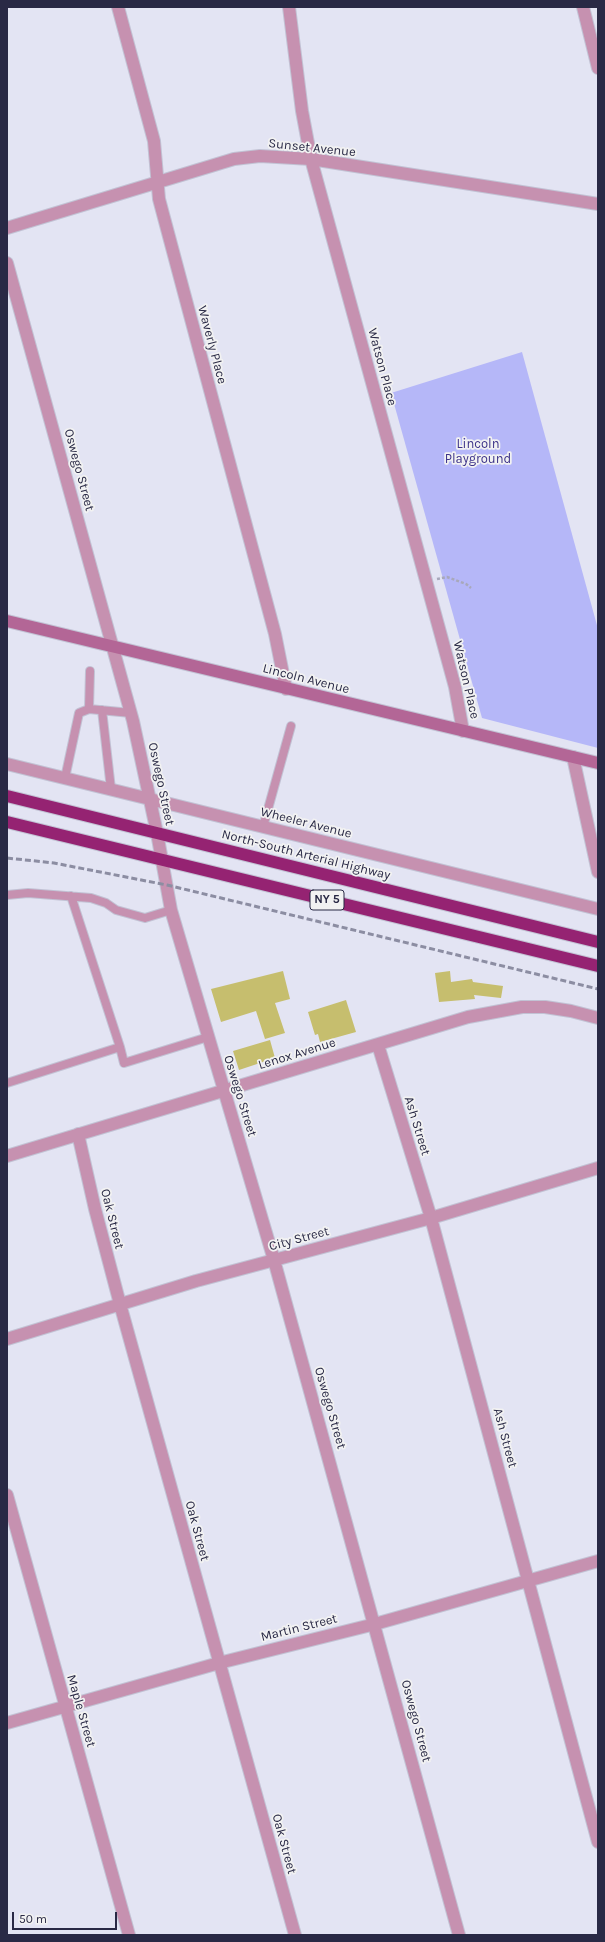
<!DOCTYPE html>
<style>
body{margin:0}
#map{position:relative;width:605px;height:1942px;overflow:hidden;background:#e3e4f3;font-family:Karla,sans-serif}
canvas{display:block}
.frame{position:absolute;inset:0;border:8px solid #292945;pointer-events:none}
.scale{position:absolute;left:12px;top:1912px;width:105px;height:18px;box-sizing:border-box;border:2px solid #292945;border-top:0;padding-left:5px;font-size:12px;line-height:14px;white-space:nowrap;color:#292945;-webkit-text-stroke:3px #f2f2f2;paint-order:stroke}
</style>
<div id="map">
<canvas width="605" height="1942"></canvas>
<div class="frame"></div>
<div class="scale">50 m</div>
</div>
<script>
const ctx = document.querySelector('canvas').getContext('2d');
ctx.lineJoin = 'round';
function fillPath(path, color) { ctx.fillStyle = color; ctx.fill(path, 'evenodd'); }
const toPath = rows => new Path2D(rows.map(r => 'M' + r).join(''));
function trace(path, color, width, dash) { ctx.strokeStyle = color; ctx.lineWidth = width; ctx.lineCap = dash ? 'butt' : 'round'; ctx.setLineDash(dash || []); ctx.stroke(path); }
function write(font, color, halo, rows, align = 'center') {
  ctx.font = font + ' Karla,sans-serif'; ctx.lineWidth = 3.5; ctx.setLineDash([]); ctx.textBaseline = 'middle'; ctx.strokeStyle = halo; ctx.fillStyle = color; for (const [text, x, y, turn = 0] of rows) {
    ctx.save(); ctx.translate(x, y); ctx.rotate((+turn || 0) * Math.PI / 180); ctx.textAlign = isNaN(turn) ? turn : align; if (halo) ctx.strokeText(text, 0, 0); ctx.fillText(text, 0, 0); ctx.restore();
  }
}
fillPath(toPath([
 [522,352,598,629,598,748,482,718,391,393]
]), '#b5b7f8');
fillPath(toPath([
 [283,971,290,999,275,1003,285,1033,265,1039,256,1011,221,1022,211,989],
 [450,971,451,982,472,979,473,982,503,986,501,998,474,995,475,999,439,1002,435,973],
 [346,1000,356,1032,320,1042,318,1034,315,1035,308,1012],
 [270,1040,275,1058,239,1070,233,1051]
]), '#c6be6e');
const lane = toPath([
 [89,709,90,671],
 [102,710,111,789],
 [65,778,79,713,89,709,131,713],
 [263,827,291,726],
 [7,895,28,893,91,898,106,903,116,910,145,918,171,910],
 [71,896,120,1047],
 [7,1083,120,1047,124,1063,208,1037]
]);
const street = toPath([
 [118,7,154,141,159,199,275,634,286,689],
 [289,7,302,111,311,159,455,687,463,731],
 [583,7,598,68],
 [7,228,234,159,260,156,311,159,598,204],
 [7,263,133,721,157,833,171,910,274,1260,459,1935],
 [573,757,598,872],
 [7,764,598,909],
 [378,1045,431,1218,598,1842],
 [78,1134,95,1209,120,1304,295,1935],
 [7,1156,468,1017,522,1007,545,1007,571,1011,598,1018],
 [7,1339,196,1281,431,1218,598,1168],
 [7,1495,129,1935],
 [7,1723,219,1663,375,1624,598,1561]
]);
const secondary = toPath([
 [7,621,598,763]
]);
const highway = toPath([
 [7,796,598,942],
 [7,822,598,966]
]);
trace(lane, '#c2c2d4', 10);
trace(street, '#c2c2d4', 14);
trace(secondary, '#c2c2d4', 14);
trace(highway, '#c2c2d4', 14);
trace(toPath([
 [437,579,447,577,466,584,471,588]
]), '#a8a8bb', 2.5, [3, 2]);
trace(lane, '#c691b0', 8);
trace(street, '#c691b0', 12);
trace(secondary, '#b36696', 12);
trace(highway, '#952372', 12);
trace(toPath([
 [7,858,54,863,167,885,598,989]
]), '#8c8da2', 3, [6, 3]);
for (const [x, y, w] of [
 [327,900,34]
]) { const box = new Path2D(); box.roundRect(x - w / 2, y - 10, w, 20, 3); ctx.fillStyle = '#f2f2f2'; ctx.fill(box); trace(box, '#292945', 1); }
write('bold 12px', '#292945', null, [
 ["NY 5",327,900]
]);
write('13px', '#292945', '#f2f2f2', [
 ["Sunset Avenue",312,148,6],
 ["Waverly Place",212,345,75],
 ["Watson Place",382,367,75],
 ["Oswego Street",79,470,75],
 ["Lincoln Avenue",306,679,14],
 ["Watson Place",466,680,77],
 ["Oswego Street",161,784,78],
 ["Wheeler Avenue",306,823,14],
 ["North-South Arterial Highway",306,855,14],
 ["Lenox Avenue",297,1054,-17],
 ["Oswego Street",240,1096,73],
 ["Ash Street",417,1126,73],
 ["Oak Street",112,1219,76],
 ["City Street",299,1239,-15],
 ["Oswego Street",330,1408,74],
 ["Ash Street",505,1438,75],
 ["Oak Street",197,1531,75],
 ["Martin Street",299,1628,-14],
 ["Maple Street",81,1711,74],
 ["Oswego Street",416,1721,75],
 ["Oak Street",284,1844,75]
]);
write('13px', '#3c3289', '#f2f2f2', [
 ["Lincoln",478,444],
 ["Playground",478,459]
]);
</script>
